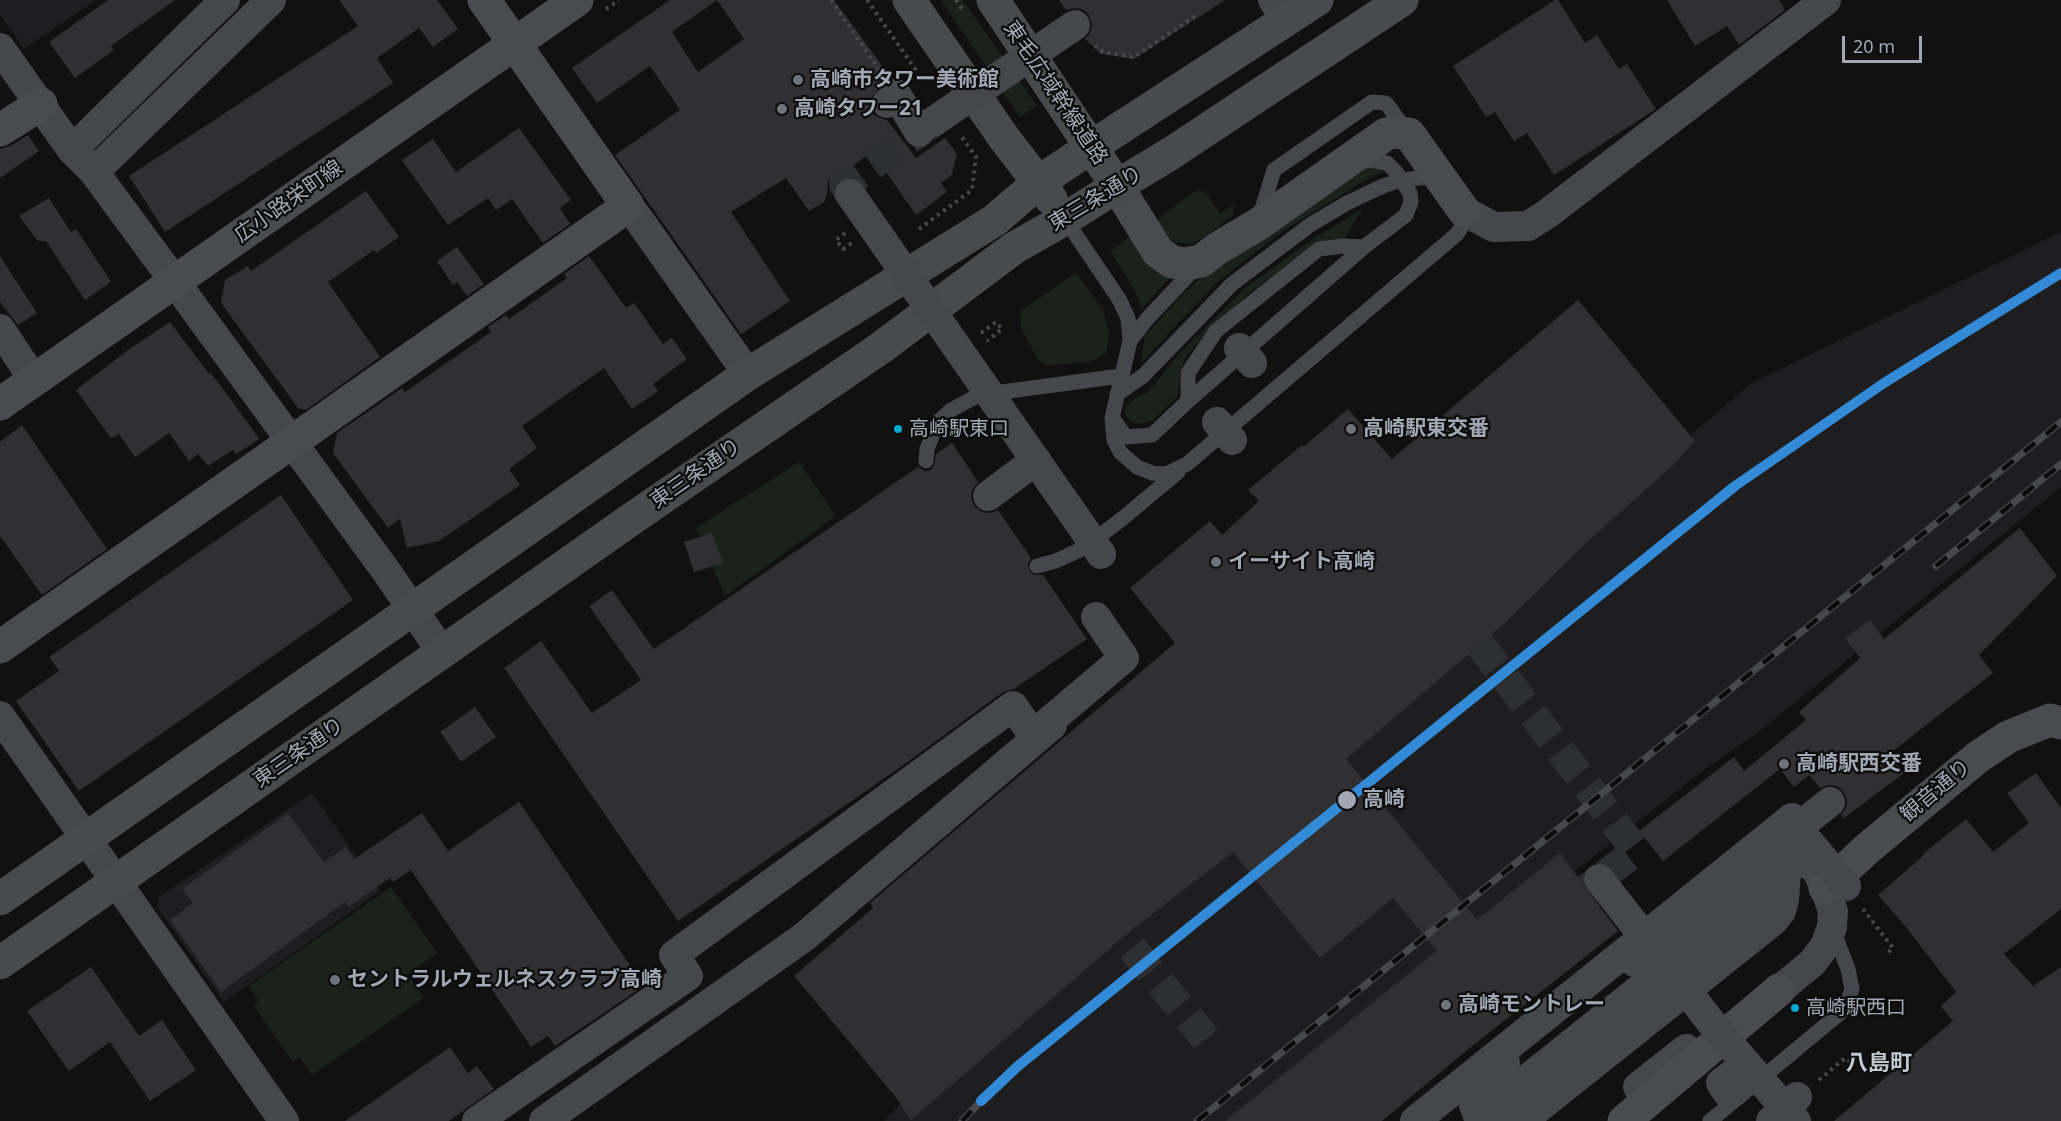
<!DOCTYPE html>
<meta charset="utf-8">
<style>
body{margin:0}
#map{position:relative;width:2061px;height:1121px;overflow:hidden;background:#111112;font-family:"Noto Sans",sans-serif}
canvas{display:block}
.scale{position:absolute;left:1842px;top:36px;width:80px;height:27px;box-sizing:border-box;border:3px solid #a1a8b4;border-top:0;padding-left:8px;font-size:18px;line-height:21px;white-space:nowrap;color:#a1a8b4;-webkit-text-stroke:4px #0c0c0d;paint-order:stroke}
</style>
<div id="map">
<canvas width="2061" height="1121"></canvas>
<div class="scale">20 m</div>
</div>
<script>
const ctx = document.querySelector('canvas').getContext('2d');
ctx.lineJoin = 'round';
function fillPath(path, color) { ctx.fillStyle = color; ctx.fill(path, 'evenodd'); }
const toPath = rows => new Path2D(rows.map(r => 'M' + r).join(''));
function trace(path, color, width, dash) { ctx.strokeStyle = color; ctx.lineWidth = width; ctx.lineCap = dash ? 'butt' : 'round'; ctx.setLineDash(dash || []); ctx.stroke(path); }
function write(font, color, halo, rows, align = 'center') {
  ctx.font = font + ' "Noto Sans","Noto Sans JP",sans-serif'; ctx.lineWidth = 4.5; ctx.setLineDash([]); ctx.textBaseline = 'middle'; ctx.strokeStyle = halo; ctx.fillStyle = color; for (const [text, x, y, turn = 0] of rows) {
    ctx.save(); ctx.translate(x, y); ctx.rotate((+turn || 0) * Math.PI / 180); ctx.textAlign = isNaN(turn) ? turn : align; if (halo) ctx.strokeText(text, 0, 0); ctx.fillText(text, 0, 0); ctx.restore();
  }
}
fillPath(toPath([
 [0,0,96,0,24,49,0,15],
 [2061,232,2061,487,1756,734,1701,772,1574,872,1618,931,1467,1050,1382,1121,884,1121,898,1106,1752,383],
 [312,793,380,891,224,1002,157,907,159,897]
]), '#1e1e20');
fillPath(toPath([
 [941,0,963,0,1037,106,1020,117],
 [1370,167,1385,171,1369,178,1286,229,1243,262,1216,283,1141,363,1145,335,1185,292,1204,275,1363,168],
 [1195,191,1202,191,1208,195,1220,214,1234,204,1233,215,1202,239,1189,244,1173,241,1162,234,1154,222],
 [1362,209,1344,239,1332,239,1314,246,1249,293,1203,336,1185,358,1181,369,1177,397,1152,421,1141,424,1131,422,1125,415,1125,408,1133,400,1150,390,1179,354,1245,288,1313,239],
 [1131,236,1174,274,1142,308,1134,289,1110,251],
 [1076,273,1103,310,1109,335,1106,353,1093,361,1048,366,1039,361,1021,328,1020,311],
 [799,462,836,516,725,596,696,528],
 [391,887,437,953,407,974,424,998,312,1075,300,1057,293,1062,253,1005,259,1001,249,986]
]), '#1b221c');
fillPath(toPath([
 [108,0,175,0,111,46,114,50,75,78,49,42],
 [339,0,437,0,458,29,433,47,419,28,377,58,393,83,165,232,129,176,358,26],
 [670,0,834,0,891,78,884,82,871,98,870,107,874,115,882,119,887,120,916,158,945,138,957,154,951,176,941,183,947,192,916,215,872,152,844,172,828,180,827,194,824,202,809,211,786,178,731,212,790,301,741,334,615,155,680,110,650,66,597,103,572,68],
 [717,0,744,39,698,72,672,32],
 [1059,0,1225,0,1134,59,1101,54,1085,39,1090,33,1092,24,1089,15,1082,9,1074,8,1066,10],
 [1555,0,1558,0,1585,43,1597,35,1619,69,1627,64,1656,109,1554,175,1527,133,1514,141,1495,112,1486,117,1453,66],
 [1667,0,1779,0,1785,10,1739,45,1727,26,1695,46],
 [519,128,571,200,560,208,570,224,543,243,512,199,496,210,488,198,448,225,402,160,433,139,456,172],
 [28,135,39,151,0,178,0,149,10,146],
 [366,191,399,237,376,253,374,250,328,282,380,357,306,410,298,408,221,303,225,280,248,266,251,271],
 [49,198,71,232,76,229,111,282,85,300,46,241,38,241,19,216],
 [457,247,484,284,467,296,457,282,453,285,437,261],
 [0,256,37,313,18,325,0,302],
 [589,256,626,308,634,303,663,344,672,338,687,359,653,384,658,391,632,409,604,368,522,426,537,448,509,469,520,485,439,541,407,548,400,519,388,528,333,453,337,433,402,388,405,392,491,332,488,327,506,315,509,319,567,278,564,274],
 [1578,300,1695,441,1670,468,1589,540,1507,621,1346,759,1477,920,1560,853,1618,931,1467,1050,1382,1121,1225,1121,1437,951,1393,898,1320,958,1233,852,1129,932,911,1120,899,1101,794,976,873,908,870,903,1175,643,1130,588,1210,521,1222,535,1259,501,1248,490,1302,445,1303,447,1348,409,1392,459],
 [170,322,210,375,210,372,232,401,259,439,236,454,233,450,208,466,198,454,189,461,169,433,135,457,119,434,111,438,76,390,128,350],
 [22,425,107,549,42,595,0,536,0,442],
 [952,443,978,482,972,490,971,497,974,506,982,512,991,513,998,510,1031,558,1028,564,1030,572,1035,575,1043,575,1087,639,1014,689,1003,692,902,766,678,921,504,668,541,641,592,713,641,680,589,606,612,590,654,649,918,467,925,471,931,470,934,466,936,454],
 [281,495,353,600,79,791,16,701,59,671,49,657],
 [2020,528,2057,576,1979,655,1993,673,1889,754,1904,773,1844,818,1841,815,1846,808,1847,800,1843,791,1837,786,1828,785,1820,788,1809,775,1794,787,1780,769,1663,861,1639,831,1734,757,1744,771,1806,720,1799,712,1860,658,1845,638,1870,620,1884,639],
 [712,533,723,563,694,572,684,542],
 [475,707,496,737,461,762,440,732],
 [2036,773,2061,808,2061,909,2004,954,2033,986,2061,967,2061,1121,1834,1121,1953,1021,1941,1006,1956,992,1906,927,1878,895,1924,855,1923,854,1966,819,1993,852,2029,823,2007,793],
 [519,802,644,986,555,1046,548,1036,531,1047,411,870,393,882,390,878,348,907,345,902,221,992,170,920,193,903,182,889,288,813,324,862,346,847,354,859,422,813,448,851],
 [91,967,139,1036,162,1020,196,1070,150,1101,110,1042,69,1071,27,1011],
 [450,1047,468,1073,477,1066,494,1089,449,1121,345,1121]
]), '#303033');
trace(toPath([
 [850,194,844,185,933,122],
 [1479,643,1636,851,1587,889],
 [1132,948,1206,1039]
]), '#2e2f32', 30, [30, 15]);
trace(toPath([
 [831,0,880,71],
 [867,0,918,73],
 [956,0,964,12],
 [606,9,619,0],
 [1095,45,1103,52,1134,57,1197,15],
 [919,229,972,190,976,157,961,136],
 [845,233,836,240,843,249,852,243],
 [981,333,996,322,1002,329,987,341],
 [1863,909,1893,948,1886,954],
 [1819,1080,1845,1058,1853,1064]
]), '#47494d', 4, [3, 4.5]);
trace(toPath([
 [1065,219,1119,299,1128,318,1130,341,1112,418,1114,440,1120,452,1137,467,1152,473,1166,474,1187,464,1457,234,1464,223,1464,211],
 [1259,219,1274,170,1372,102,1386,103,1408,133],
 [1130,341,1147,319,1196,267],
 [1117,394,1143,376,1232,284,1310,225,1347,203,1383,186,1401,180,1439,176],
 [1188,401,1188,373,1216,331,1319,249,1343,246,1364,247],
 [1113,419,1126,437,1152,435,1188,401,1364,247,1406,215,1411,202,1410,193,1396,172,1387,163,1369,160,1358,163],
 [926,461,927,449,937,423,951,410,979,395,1121,376],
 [1037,566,1056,561,1084,548,1123,518,1178,472],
 [1710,1121,1845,1009,1852,989,1848,969,1833,930]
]), '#46474b', 15);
trace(toPath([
 [1273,0,1287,21],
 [0,48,72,150,94,172,175,282,386,571,442,652],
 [887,103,896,94,919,132],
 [72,150,225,0],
 [94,172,271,0],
 [628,206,637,217,748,374],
 [1464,211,1494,227,1528,226,1547,214,1826,0],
 [0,329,34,380],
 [1239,348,1252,363],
 [1217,422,1232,440],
 [988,496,1036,460],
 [0,716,284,1121],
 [1797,828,1830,802],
 [1635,962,1770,858,1787,856,1796,864],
 [1638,1087,1686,1049],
 [1727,1092,1721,1083,1746,1064],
 [477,1121,688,976,674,955,1013,706,1033,735,1124,658,1096,617],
 [544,1121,804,937,1052,725],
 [1480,1121,1474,1105,1477,1088,1505,1063],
 [1496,1121,1495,1118,1500,1101,1786,872],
 [1522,1121,1773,921,1781,911,1784,899,1786,872,1793,865,1806,861,1817,871,1825,888,1833,911,1832,927,1825,946,1812,963,1779,990],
 [1771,1121,1797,1097]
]), '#46474b', 30);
trace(toPath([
 [0,130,41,104],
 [1117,186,1158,252,1172,262,1185,264,1201,261,1218,248,1257,225,1386,134,1395,132,1409,134,1464,211],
 [0,404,577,0],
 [0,647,628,206,484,0],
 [1825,888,1868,848,1978,757,2008,737,2050,720,2061,723],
 [1624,1121,1779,990]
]), '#4a4b4f', 33);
trace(toPath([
 [1091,147,1317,0],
 [1117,186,1170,154,1402,0]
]), '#484a4d', 33);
trace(toPath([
 [909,0,1004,138,1051,199],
 [0,899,748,374,995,220,1039,182,1091,147],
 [0,963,633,518,882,347,1014,248,1065,219,1117,186,993,0]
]), '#484a4c', 33);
const rail = toPath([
 [1936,566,2061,464],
 [962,1121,981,1101],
 [1197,1121,2061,422]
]);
trace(rail, '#46484b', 7);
trace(rail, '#0c0c0d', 4.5, [14]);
trace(toPath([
 [933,122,1075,25],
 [850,194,1101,554],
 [1599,879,1714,1026,1796,1121],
 [1415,1121,1792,818,1797,828,1846,886]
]), '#46474b', 30);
trace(toPath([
 [981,1101,1018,1066,1735,486,1884,383,2061,273]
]), '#338bd7', 10);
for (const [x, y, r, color] of [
 [798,80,6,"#6f737b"],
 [782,109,6,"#6f737b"],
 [898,429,5,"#00a9ce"],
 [1351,429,6,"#6f737b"],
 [1216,562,6,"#6f737b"],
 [1784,764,6,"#6f737b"],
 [1347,800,10,"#a1a8b4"],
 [335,980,6,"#6f737b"],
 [1446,1005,6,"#6f737b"],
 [1795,1008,5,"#00a9ce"]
]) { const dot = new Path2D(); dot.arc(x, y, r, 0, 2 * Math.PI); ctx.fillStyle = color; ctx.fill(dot); trace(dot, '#0c0c0d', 2); }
write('20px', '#a1a8b4', '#0c0c0d', [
 ["高崎駅東口",909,429],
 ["高崎駅西口",1806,1008]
], 'left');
write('bold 21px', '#a1a8b4', '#0c0c0d', [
 ["高崎市タワー美術館",810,80],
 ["高崎タワー21",794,109],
 ["高崎駅東交番",1363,429],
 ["イーサイト高崎",1228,562],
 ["高崎駅西交番",1796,764],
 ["セントラルウェルネスクラブ高崎",347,980],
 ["高崎モントレー",1458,1005]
], 'left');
write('21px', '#a1a8b4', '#0c0c0d', [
 ["東毛広域幹線道路",1055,93,56],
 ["東三条通り",1096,199,-31],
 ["広小路栄町線",289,202,-35],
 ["東三条通り",696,474,-35],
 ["東三条通り",299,753,-35],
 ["観音通り",1936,791,-40]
]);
write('bold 21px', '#a1a8b4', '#0c0c0d', [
 ["高崎",1363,800]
], 'left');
write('bold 22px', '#c2c7d0', '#0c0c0d', [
 ["八島町",1879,1064]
]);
</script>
